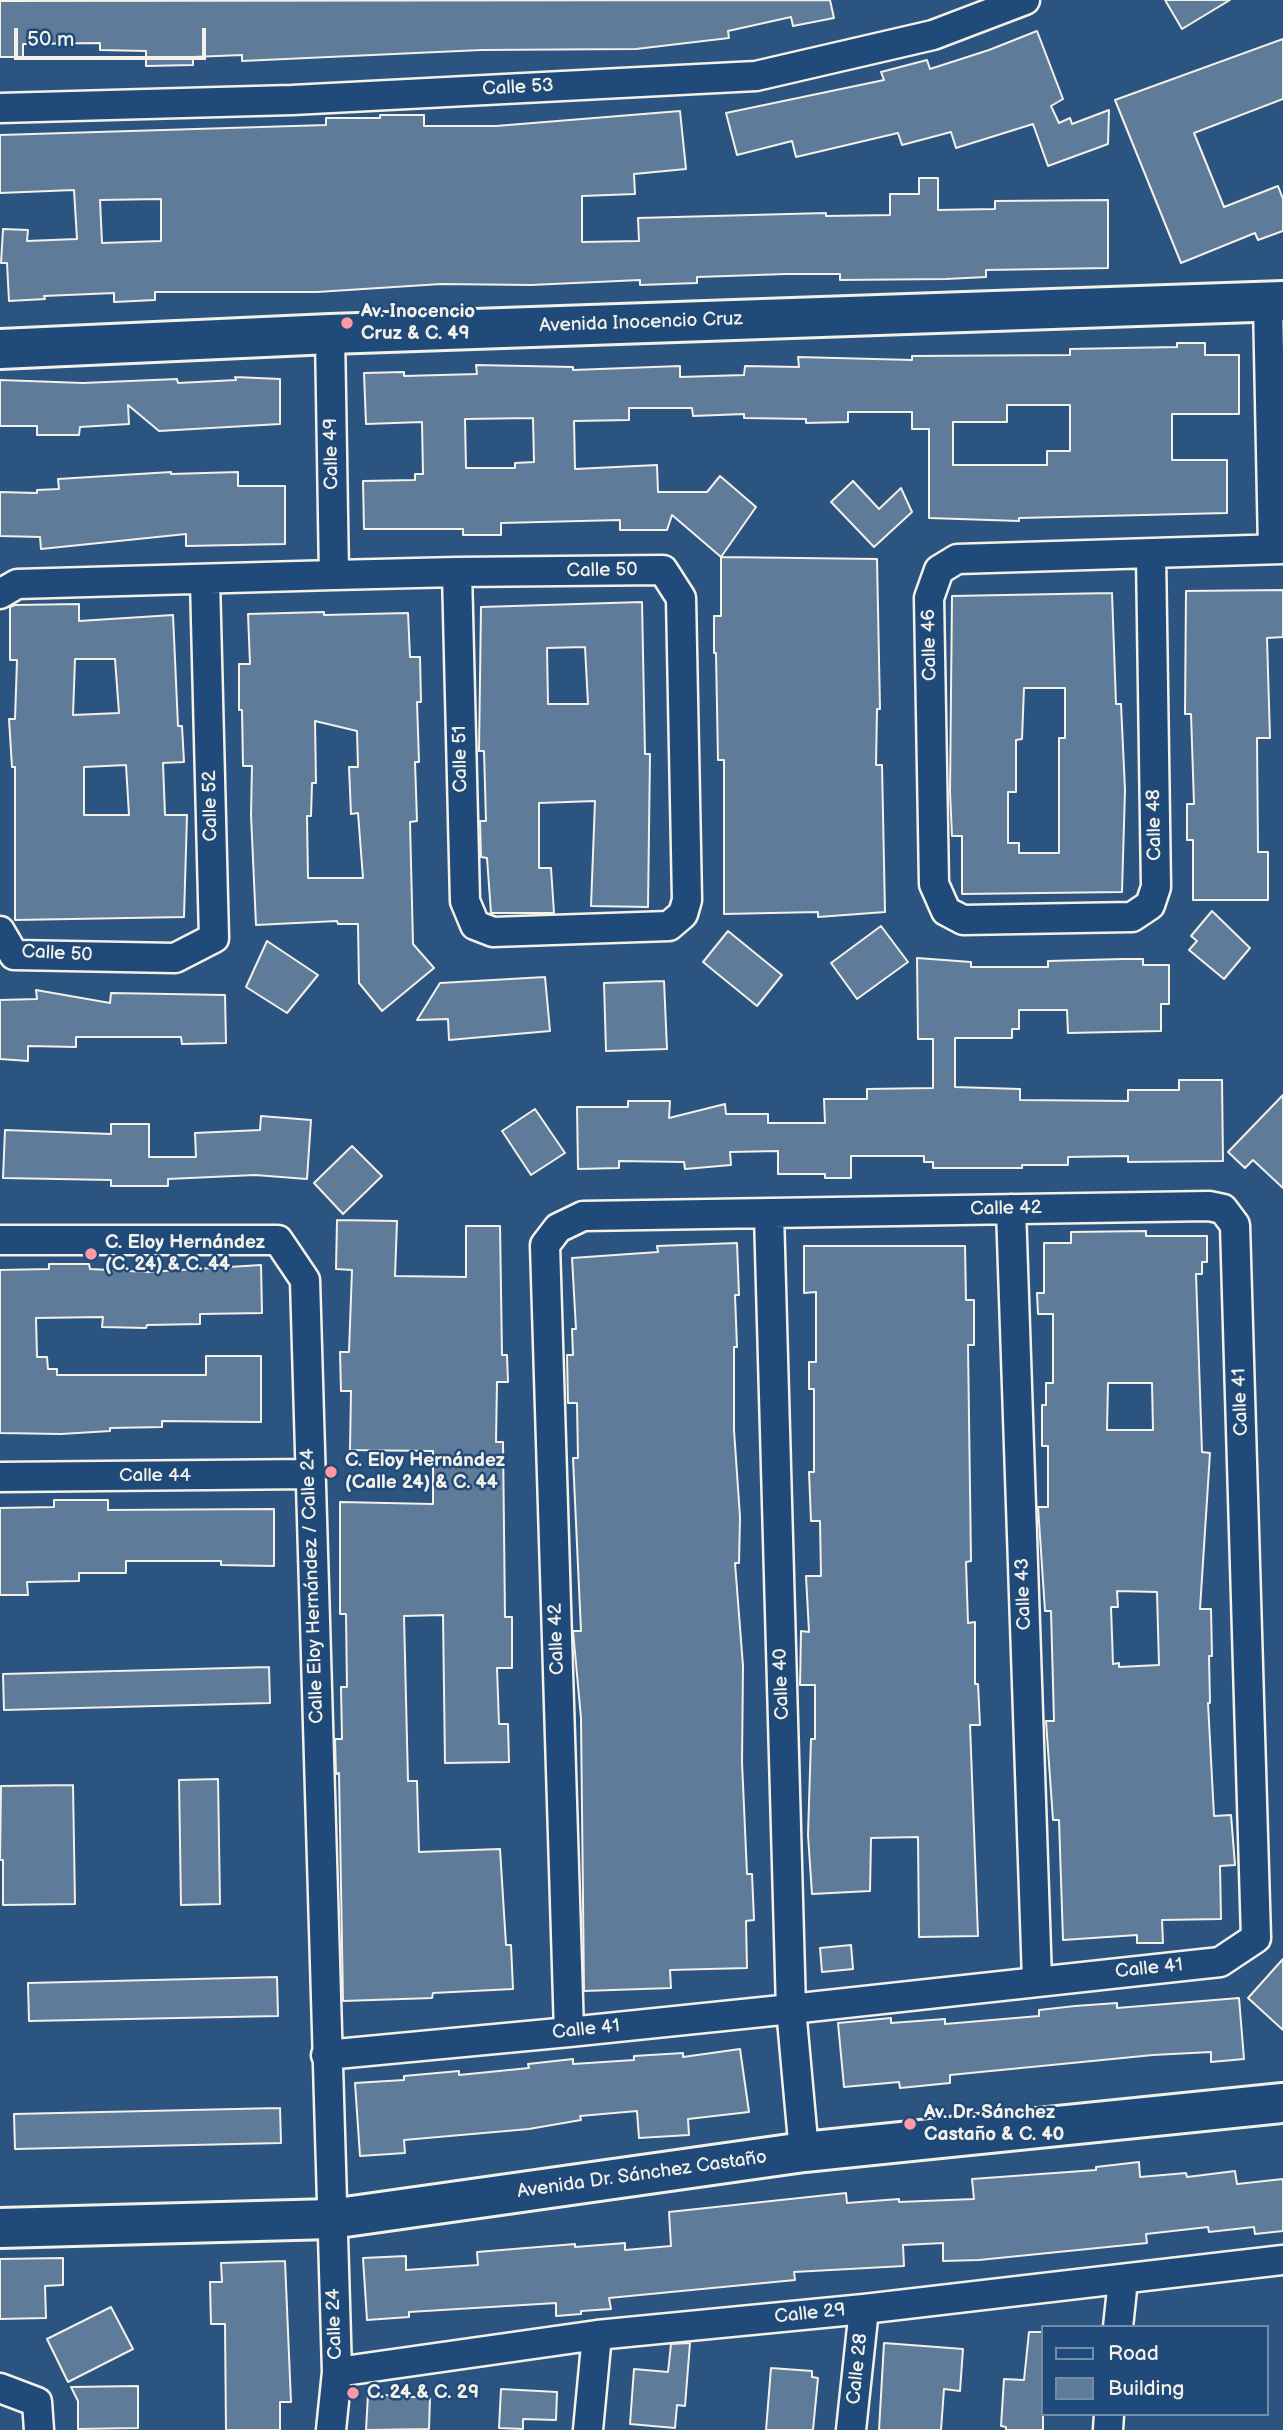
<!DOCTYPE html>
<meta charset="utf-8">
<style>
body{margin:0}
#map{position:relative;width:1283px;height:2430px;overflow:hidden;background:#2c5481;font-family:"Balsamiq Sans",sans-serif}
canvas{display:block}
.legend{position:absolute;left:1041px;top:2325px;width:228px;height:91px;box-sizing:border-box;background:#1f4a7a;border:2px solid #748da6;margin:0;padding:9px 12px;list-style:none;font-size:21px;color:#f4f1e8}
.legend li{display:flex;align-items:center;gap:14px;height:35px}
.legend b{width:35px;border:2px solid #748da6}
.scale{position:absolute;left:14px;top:28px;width:192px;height:32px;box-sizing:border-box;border:4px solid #f4f1e8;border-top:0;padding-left:9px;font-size:21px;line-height:24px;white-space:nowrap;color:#f4f1e8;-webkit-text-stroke:5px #1f4a7a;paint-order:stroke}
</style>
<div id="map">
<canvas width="1283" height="2430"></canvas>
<ul class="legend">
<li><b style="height:9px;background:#1f4a7a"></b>Road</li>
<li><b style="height:19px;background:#5e7b9a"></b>Building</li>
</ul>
<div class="scale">50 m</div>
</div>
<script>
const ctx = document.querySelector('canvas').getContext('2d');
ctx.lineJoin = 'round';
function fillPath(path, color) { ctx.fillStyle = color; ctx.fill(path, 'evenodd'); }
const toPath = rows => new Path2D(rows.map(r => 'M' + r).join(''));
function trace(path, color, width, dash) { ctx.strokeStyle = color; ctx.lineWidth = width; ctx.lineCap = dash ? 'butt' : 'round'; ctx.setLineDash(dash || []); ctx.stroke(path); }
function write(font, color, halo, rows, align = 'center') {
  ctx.font = font + ' "Balsamiq Sans",sans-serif'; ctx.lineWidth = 5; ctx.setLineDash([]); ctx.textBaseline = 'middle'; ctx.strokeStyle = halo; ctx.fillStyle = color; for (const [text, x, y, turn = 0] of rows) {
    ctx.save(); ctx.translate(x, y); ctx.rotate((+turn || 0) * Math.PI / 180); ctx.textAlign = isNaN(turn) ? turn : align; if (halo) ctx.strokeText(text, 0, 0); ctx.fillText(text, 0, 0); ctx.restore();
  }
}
const building = toPath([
 [830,0,834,18,793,26,791,17,728,31,729,38,636,49,481,50,242,61,242,55,193,57,193,65,146,66,146,51,100,50,100,43,23,44,23,57,0,57,0,1,830,0],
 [1165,0,1230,0,1182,29,1165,0],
 [1037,31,1063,99,1051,106,1059,123,1070,118,1072,124,1109,110,1108,144,1048,166,1033,124,956,148,951,132,902,145,898,133,796,157,792,141,737,155,726,113,884,80,881,72,927,60,930,69,989,50,1037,31],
 [1283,39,1283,99,1194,133,1224,207,1278,186,1283,199,1283,231,1258,240,1255,233,1181,263,1115,100,1283,39],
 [680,111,686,169,634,174,635,194,582,196,582,242,639,241,638,218,826,213,826,216,890,215,890,194,919,194,919,178,938,178,938,210,995,209,995,201,1108,200,1108,268,986,270,986,277,946,279,840,280,840,274,786,274,697,277,697,283,640,285,640,280,531,285,441,284,317,292,155,292,155,300,114,302,114,293,44,296,45,299,9,301,7,263,1,263,3,229,28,230,27,241,77,239,74,190,0,193,0,135,326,125,326,118,380,118,380,115,424,115,424,126,496,126,680,111],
 [161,199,161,241,102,243,100,200,161,199],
 [1177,343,1205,343,1205,355,1239,355,1239,414,1172,414,1172,460,1227,460,1227,513,1019,518,1019,521,929,518,929,429,912,429,912,412,848,412,848,422,806,423,806,419,744,418,744,414,693,416,692,408,629,408,629,420,574,421,575,469,657,465,658,492,707,492,720,476,756,507,721,557,672,515,667,530,620,530,620,520,501,523,501,535,463,535,463,529,364,529,363,481,415,480,415,474,423,474,422,422,366,424,364,373,404,372,404,376,477,374,476,365,573,367,573,370,680,366,680,377,744,375,745,366,799,367,798,357,912,360,912,356,1070,355,1070,349,1177,347,1177,343],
 [1007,405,1070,405,1070,451,1047,451,1047,465,953,465,953,422,1007,422,1007,405],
 [533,418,534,462,515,463,515,468,466,468,465,419,533,418],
 [235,377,280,379,280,424,159,431,128,405,129,424,80,427,79,435,37,435,37,426,0,426,0,380,83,383,177,379,178,383,236,380,235,377],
 [171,472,171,474,238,472,238,486,285,486,285,544,186,546,186,534,41,549,40,537,0,536,0,492,37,493,37,490,59,489,58,479,171,472],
 [853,481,879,509,901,488,912,512,874,547,831,502,853,481],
 [721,557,877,559,880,709,877,709,876,765,882,765,885,912,818,917,818,912,724,914,724,760,718,760,716,653,714,653,714,616,721,616,721,557],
 [1283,590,1283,637,1267,638,1270,738,1257,738,1258,852,1268,852,1268,900,1193,900,1193,840,1187,840,1187,804,1194,804,1191,714,1185,714,1186,591,1283,590],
 [1112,593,1116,704,1121,704,1125,790,1122,892,962,894,962,836,952,836,950,792,952,596,1112,593],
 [1024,688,1065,688,1065,738,1059,738,1059,853,1019,853,1019,843,1008,843,1008,792,1016,792,1016,740,1022,739,1024,688],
 [642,602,645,754,650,754,648,907,591,906,595,801,539,803,539,868,551,868,554,913,491,913,487,858,481,857,480,821,486,821,484,751,479,751,481,607,642,602],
 [585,647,588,704,548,704,547,648,585,647],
 [79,604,79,621,173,615,178,726,182,726,184,762,163,763,165,815,187,815,184,917,15,920,15,767,12,767,9,719,15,719,17,660,10,660,10,607,15,605,79,604],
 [75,659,115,659,119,713,73,715,75,659],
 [126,765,129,815,84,815,84,767,126,765],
 [324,612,324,615,408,613,410,657,420,657,421,702,417,702,419,762,415,762,417,821,410,822,413,944,434,968,382,1011,359,983,358,924,338,924,337,921,256,925,251,815,252,766,243,766,242,710,239,710,239,664,250,664,248,614,324,612],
 [315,721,357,731,358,767,349,767,351,814,358,813,363,878,308,878,307,816,311,816,312,783,316,783,315,721],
 [1212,911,1250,948,1224,979,1189,950,1197,941,1191,936,1212,911],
 [881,926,908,962,857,999,831,963,881,926],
 [728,931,782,975,757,1006,703,962,728,931],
 [267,941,318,975,287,1013,246,987,267,941],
 [917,958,971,962,971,967,1048,967,1048,961,1123,959,1143,959,1143,965,1169,965,1169,1004,1161,1004,1161,1031,1068,1033,1067,1010,1019,1010,1019,1029,1012,1029,1012,1038,955,1038,955,1087,1020,1089,1020,1100,1128,1101,1128,1090,1179,1090,1179,1080,1222,1080,1223,1161,1128,1162,1128,1156,1068,1157,1068,1165,1022,1165,1022,1168,933,1168,933,1162,924,1162,924,1156,851,1156,851,1178,825,1178,825,1174,778,1174,778,1151,730,1152,731,1165,685,1169,684,1162,619,1161,619,1168,578,1169,577,1107,628,1107,628,1101,670,1101,669,1118,725,1104,726,1114,768,1114,768,1123,825,1123,824,1099,867,1099,867,1089,933,1088,933,1039,918,1039,917,958],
 [545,977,550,1031,449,1040,448,1019,417,1020,440,983,545,977],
 [664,981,667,1049,606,1051,604,983,664,981],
 [36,990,110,1003,111,993,225,995,226,1043,182,1044,181,1037,76,1037,76,1047,28,1046,28,1061,0,1059,0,1000,37,999,36,990],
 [1283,1095,1283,1188,1253,1160,1245,1168,1228,1152,1283,1095],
 [535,1109,565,1153,531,1175,502,1131,535,1109],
 [261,1116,311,1120,307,1179,255,1175,168,1179,168,1186,111,1186,111,1180,3,1178,5,1130,111,1134,111,1124,149,1124,149,1157,196,1157,195,1133,260,1130,261,1116],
 [352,1146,382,1176,343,1214,314,1183,352,1146],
 [337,1220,397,1221,395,1276,466,1277,466,1226,500,1226,502,1355,507,1355,508,1382,497,1382,496,1442,503,1442,505,1617,512,1617,512,1668,497,1668,499,1724,508,1724,509,1762,445,1763,443,1615,404,1616,408,1781,417,1781,419,1852,500,1849,506,1945,511,1945,513,1989,433,1993,432,1998,343,2001,339,1773,336,1774,335,1739,342,1739,341,1687,347,1687,346,1614,340,1614,340,1502,433,1504,433,1451,350,1450,351,1391,341,1391,340,1352,349,1352,352,1270,336,1269,337,1220],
 [1146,1231,1146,1236,1207,1236,1207,1262,1202,1262,1202,1274,1196,1274,1202,1452,1210,1453,1200,1609,1211,1609,1212,1656,1209,1656,1210,1703,1208,1703,1214,1816,1231,1815,1235,1865,1220,1866,1221,1919,1162,1920,1163,1943,1137,1943,1137,1935,1063,1940,1059,1820,1053,1820,1046,1721,1054,1721,1051,1611,1045,1611,1038,1507,1048,1507,1048,1446,1042,1446,1042,1405,1046,1405,1046,1383,1053,1383,1053,1314,1038,1314,1037,1293,1044,1293,1044,1243,1071,1243,1071,1232,1146,1231],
 [1108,1383,1152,1383,1153,1430,1107,1430,1108,1383],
 [1117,1591,1157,1592,1159,1665,1119,1667,1119,1663,1113,1664,1111,1607,1118,1607,1117,1591],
 [737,1243,739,1295,735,1295,737,1347,734,1347,734,1430,740,1517,739,1563,735,1563,743,1666,742,1762,747,1874,752,1874,754,1920,746,1921,747,1968,670,1970,671,1988,584,1991,581,1718,573,1631,581,1631,573,1458,578,1458,577,1403,568,1403,567,1355,573,1355,572,1329,576,1329,572,1258,658,1252,657,1246,737,1243],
 [804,1246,965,1246,966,1300,974,1300,974,1345,968,1345,971,1561,966,1562,968,1623,975,1622,975,1684,978,1684,980,1725,970,1725,978,1936,919,1937,918,1837,871,1838,870,1891,812,1894,808,1835,811,1739,815,1739,815,1685,800,1685,801,1631,809,1632,806,1576,821,1576,820,1521,811,1521,809,1472,814,1472,814,1389,809,1389,809,1362,816,1362,816,1292,804,1293,804,1246],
 [49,1264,89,1264,90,1269,148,1272,261,1265,262,1313,200,1314,200,1324,147,1325,146,1328,102,1327,103,1317,36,1318,37,1357,47,1357,48,1369,57,1369,57,1375,206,1375,206,1356,261,1356,261,1422,162,1421,162,1427,110,1428,110,1431,61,1434,0,1433,0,1270,49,1269,49,1264],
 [54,1500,108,1500,108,1510,274,1509,274,1566,221,1565,221,1561,126,1561,126,1573,79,1573,79,1581,27,1582,28,1595,0,1595,0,1508,54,1507,54,1500],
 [269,1667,270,1703,4,1710,3,1674,269,1667],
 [218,1779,220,1904,181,1905,179,1780,218,1779],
 [73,1785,75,1904,3,1905,3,1860,0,1860,1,1786,73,1785],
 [851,1945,853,1969,822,1972,820,1948,851,1945],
 [1283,1959,1283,2030,1248,1998,1283,1959],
 [277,1977,278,2016,29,2021,28,1983,277,1977],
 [1239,1998,1244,2059,1211,2062,1211,2052,1153,2055,950,2075,950,2083,900,2088,899,2082,844,2087,838,2023,891,2018,891,2023,945,2019,945,2024,1039,2016,1039,2010,1075,2006,1117,2003,1117,2008,1239,1998],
 [740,2049,749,2112,688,2119,689,2135,639,2138,637,2111,580,2116,581,2120,529,2129,404,2140,405,2153,360,2156,355,2083,404,2080,404,2076,459,2071,459,2075,529,2068,528,2064,573,2059,573,2064,634,2060,634,2056,683,2053,683,2057,740,2049],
 [280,2108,281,2143,15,2149,14,2114,280,2108],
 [1139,2162,1140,2177,1186,2173,1187,2177,1235,2171,1237,2184,1283,2179,1283,2231,1255,2234,1254,2227,1209,2232,1208,2227,1146,2234,1147,2243,979,2260,943,2261,943,2243,903,2245,904,2266,794,2272,795,2280,609,2298,611,2309,581,2311,581,2314,556,2316,556,2303,409,2312,409,2317,367,2320,363,2258,406,2256,406,2270,478,2265,477,2252,575,2244,575,2247,625,2243,625,2250,671,2246,669,2212,846,2193,847,2203,899,2199,899,2202,974,2199,972,2179,1096,2170,1096,2167,1139,2162],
 [63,2258,63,2285,45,2286,46,2318,0,2319,0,2259,63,2258],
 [285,2261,291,2402,280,2402,280,2430,226,2430,225,2324,211,2324,210,2282,222,2282,221,2263,285,2261],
 [111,2307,133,2349,68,2382,47,2339,111,2307],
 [1029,2332,1043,2332,1043,2430,1006,2430,1006,2427,1001,2426,1004,2379,1024,2380,1029,2332],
 [690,2343,685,2406,677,2405,675,2428,630,2424,634,2369,668,2372,671,2344,690,2343],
 [884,2343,963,2349,960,2391,944,2389,941,2430,879,2430,884,2343],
 [771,2368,812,2371,812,2377,818,2378,813,2430,766,2430,771,2368],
 [138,2386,138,2428,78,2429,78,2401,71,2387,138,2386],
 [501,2389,557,2392,556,2420,523,2419,523,2429,499,2428,501,2389],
 [368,2394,430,2398,429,2429,366,2430,368,2394]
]);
fillPath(building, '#5e7b9a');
trace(building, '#f4f1e8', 2);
const street = toPath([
 [0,108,292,100,756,76,933,35,1025,0],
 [1268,302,1273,549],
 [330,334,334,575],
 [1151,555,1156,887,1150,905,1132,917,963,920,946,911,934,884,929,598,939,570,957,559,1283,549],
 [0,594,17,584,334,575,457,572,663,570,681,598,687,900,683,914,669,926,493,932,475,925,465,901,457,572],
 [0,931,14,955,175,958,214,938,205,580],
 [1011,1209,1037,1980],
 [769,1214,791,2009,804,2152],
 [0,1240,278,1240,305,1280,337,2372,331,2430],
 [0,1477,310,1474],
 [326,2055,569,2032,791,2009,1220,1962,1256,1938,1235,1225,1223,1209,1209,1206,583,1216,558,1228,545,1245,569,2032],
 [1118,2327,1123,2280],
 [337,2372,597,2335,864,2309,1283,2260],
 [0,2388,37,2402,39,2430],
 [588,2430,597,2335],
 [851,2430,864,2309],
 [1108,2430,1109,2414]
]);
const secondary = toPath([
 [0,349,330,334,1283,301],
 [0,2228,331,2219,804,2152,1283,2103]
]);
trace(street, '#f4f1e8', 33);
trace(secondary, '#f4f1e8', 44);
trace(street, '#1f4a7a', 28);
trace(secondary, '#1f4a7a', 38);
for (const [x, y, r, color] of [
 [347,323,7,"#ff9aa2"],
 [91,1254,7,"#ff9aa2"],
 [331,1472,7,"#ff9aa2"],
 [910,2124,7,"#ff9aa2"],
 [353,2393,7,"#ff9aa2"]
]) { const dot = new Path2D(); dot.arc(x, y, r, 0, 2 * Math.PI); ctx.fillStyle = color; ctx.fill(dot); trace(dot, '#1f4a7a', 2.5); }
write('19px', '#f4f1e8', '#1f4a7a', [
 ["Calle 53",518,88,-3],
 ["Avenida Inocencio Cruz",641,323,-2],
 ["Calle 49",332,454,-91],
 ["Calle 50",602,571,-1],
 ["Calle 46",930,645,-91],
 ["Calle 51",461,759,-91],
 ["Calle 52",211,806,-91],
 ["Calle 48",1155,825,-91],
 ["Calle 50",57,954,3],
 ["Calle 42",1006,1209,-1],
 ["Calle 41",1241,1402,-92],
 ["Calle 44",155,1476],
 ["Calle Eloy Hernández / Calle 24",313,1586,-92],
 ["Calle 43",1024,1594,-92],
 ["Calle 42",557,1639,-92],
 ["Calle 40",782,1684,-92],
 ["Calle 41",1149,1969,-6],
 ["Calle 41",586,2030,-6],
 ["Avenida Dr. Sánchez Castaño",642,2175,-8],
 ["Calle 29",810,2314,-6],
 ["Calle 24",335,2324,-92],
 ["Calle 28",858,2369,-84]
]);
write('bold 19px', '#f4f1e8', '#1f4a7a', [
 ["Av. Inocencio",361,312],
 ["Cruz & C. 49",361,334],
 ["C. Eloy Hernández",105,1243],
 ["(C. 24) & C. 44",105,1265],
 ["C. Eloy Hernández",345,1461],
 ["(Calle 24) & C. 44",345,1483],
 ["Av. Dr. Sánchez",924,2113],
 ["Castaño & C. 40",924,2135],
 ["C. 24 & C. 29",367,2393]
], 'left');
</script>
